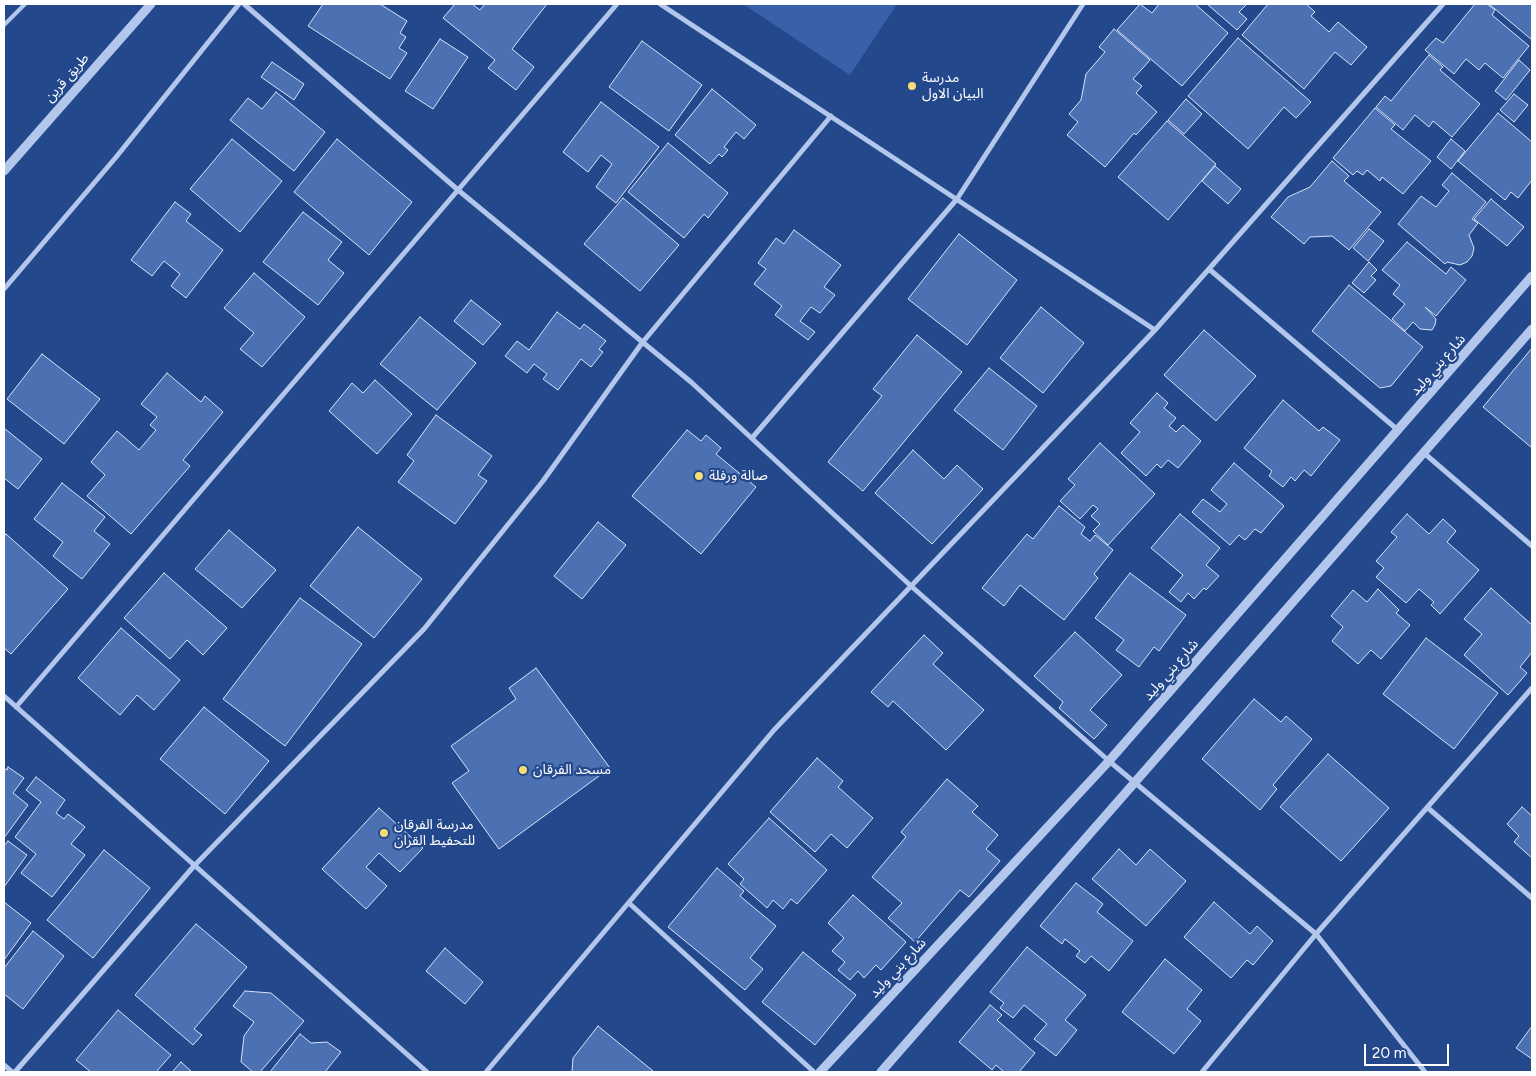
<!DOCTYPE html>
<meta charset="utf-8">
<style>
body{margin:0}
#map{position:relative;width:1536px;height:1076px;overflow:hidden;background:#24488c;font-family:Figtree,sans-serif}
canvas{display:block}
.frame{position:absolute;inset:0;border:5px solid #fff;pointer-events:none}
.scale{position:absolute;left:1364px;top:1044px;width:85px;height:22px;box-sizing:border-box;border:2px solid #fff;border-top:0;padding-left:6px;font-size:15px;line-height:18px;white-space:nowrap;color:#fff;-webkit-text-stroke:4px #24488c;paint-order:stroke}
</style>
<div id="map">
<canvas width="1536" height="1076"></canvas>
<div class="frame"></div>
<div class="scale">20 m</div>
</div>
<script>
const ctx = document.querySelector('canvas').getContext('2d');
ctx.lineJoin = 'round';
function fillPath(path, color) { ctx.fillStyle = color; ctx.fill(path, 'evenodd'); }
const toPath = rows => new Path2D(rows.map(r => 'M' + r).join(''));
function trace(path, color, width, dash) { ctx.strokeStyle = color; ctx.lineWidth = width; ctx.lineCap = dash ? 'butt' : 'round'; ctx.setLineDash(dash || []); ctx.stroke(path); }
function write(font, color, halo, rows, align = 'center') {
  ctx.font = font + ' Figtree,"Noto Sans Arabic",sans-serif'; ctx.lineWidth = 4.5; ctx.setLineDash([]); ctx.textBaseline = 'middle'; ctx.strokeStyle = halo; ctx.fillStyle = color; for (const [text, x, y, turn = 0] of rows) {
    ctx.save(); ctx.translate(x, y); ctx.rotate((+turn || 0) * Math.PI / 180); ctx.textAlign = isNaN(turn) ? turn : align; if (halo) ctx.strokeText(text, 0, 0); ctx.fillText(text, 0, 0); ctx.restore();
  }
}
fillPath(toPath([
 [743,4,897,4,850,75]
]), '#3861a9');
const building = toPath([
 [323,4,380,4,407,21,400,33,406,37,399,48,407,53,390,79,308,26,323,4],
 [455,4,472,4,480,10,485,4,547,4,512,49,534,67,516,90,488,68,495,60,443,18,455,4],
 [1140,4,1152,13,1159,4,1195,4,1228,33,1182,86,1117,30,1140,4],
 [1207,4,1247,4,1239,12,1247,19,1237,30,1207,4],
 [1268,4,1306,4,1315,12,1311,16,1329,32,1338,22,1367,47,1351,65,1335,52,1304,89,1242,35,1268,4],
 [1475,4,1487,4,1495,10,1492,15,1529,46,1503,78,1485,63,1479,70,1466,59,1454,74,1425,50,1436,38,1443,43,1475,4],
 [1489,4,1532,4,1532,40,1489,4],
 [1114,29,1150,60,1133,79,1142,86,1136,93,1157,112,1136,135,1134,133,1105,167,1067,135,1078,122,1069,114,1081,100,1086,74,1105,52,1099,47,1114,29],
 [1238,38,1311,102,1296,118,1284,107,1248,149,1188,96,1238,38],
 [440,39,468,57,433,109,405,91,440,39],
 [642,41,702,85,669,131,609,87,642,41],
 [1429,55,1443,67,1440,70,1480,104,1452,137,1433,121,1429,127,1415,115,1403,130,1376,107,1385,96,1391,101,1429,55],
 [1519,60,1530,70,1506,100,1495,91,1519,60],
 [272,62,304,84,294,100,261,77,272,62],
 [712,89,756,125,744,139,736,132,724,147,728,150,722,157,719,154,710,164,675,135,712,89],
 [276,92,325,132,294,171,230,120,248,98,262,109,276,92],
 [1514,94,1528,105,1514,122,1500,110,1514,94],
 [1186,99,1202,114,1184,134,1168,120,1186,99],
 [601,102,659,147,616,203,596,187,612,164,601,155,588,172,563,152,601,102],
 [1375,108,1395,125,1391,129,1431,161,1403,194,1382,177,1380,181,1367,170,1363,175,1357,171,1353,175,1333,158,1375,108],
 [1498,113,1532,142,1532,180,1518,198,1511,192,1505,200,1458,161,1498,113],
 [1167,121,1216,164,1168,220,1118,177,1167,121],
 [232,139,282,181,240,232,190,189,232,139],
 [337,139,412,202,369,255,294,192,337,139],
 [1451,139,1465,151,1451,169,1437,157,1451,139],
 [668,143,728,193,708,218,704,214,684,238,628,192,668,143],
 [1332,161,1349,176,1344,181,1381,212,1349,250,1332,236,1310,237,1304,244,1271,217,1288,197,1310,187,1332,161],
 [1215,166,1241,189,1228,204,1202,181,1215,166],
 [1452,173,1486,202,1472,219,1478,223,1469,235,1474,248,1472,256,1467,262,1460,265,1447,262,1445,264,1398,224,1421,196,1436,207,1449,191,1442,185,1452,173],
 [623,198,679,245,640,291,584,244,623,198],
 [1491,199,1524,227,1507,246,1474,219,1491,199],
 [175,202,191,214,186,221,223,250,186,298,171,286,180,274,164,261,152,276,131,260,175,202],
 [303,212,342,242,328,260,344,273,318,305,263,262,303,212],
 [1369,229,1384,241,1368,261,1353,248,1369,229],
 [794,230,841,265,824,287,835,295,820,313,811,307,800,321,815,332,808,340,775,315,782,306,754,284,766,269,758,263,776,238,784,244,794,230],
 [959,234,1017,280,967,345,908,299,959,234],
 [1407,242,1446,274,1451,267,1466,280,1436,316,1425,307,1436,319,1435,325,1432,330,1420,329,1413,322,1405,331,1392,319,1405,304,1393,294,1400,285,1382,270,1407,242],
 [1369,262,1377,270,1371,276,1376,280,1364,293,1352,283,1369,262],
 [254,273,305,317,262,367,240,349,254,333,224,308,254,273],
 [1349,285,1423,347,1391,386,1380,388,1312,331,1349,285],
 [471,300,501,324,483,345,454,321,471,300],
 [1041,307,1084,343,1043,393,1000,358,1041,307],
 [557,312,580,329,584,324,606,341,599,349,603,352,591,367,581,359,558,390,543,379,547,374,534,364,527,373,505,356,517,341,529,350,557,312],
 [420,317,476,363,437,410,380,364,420,317],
 [1204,330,1256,376,1216,421,1164,375,1204,330],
 [917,335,962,372,863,491,828,462,882,396,873,389,917,335],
 [1532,348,1532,448,1483,407,1532,348],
 [42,354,100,399,64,444,7,399,42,354],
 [989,368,1037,406,1003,450,954,410,989,368],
 [167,373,201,402,205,396,223,412,183,460,190,466,131,534,87,496,105,475,91,462,117,431,139,450,156,430,150,425,157,417,141,404,167,373],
 [375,380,412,414,377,454,329,411,352,383,363,393,375,380],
 [1157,393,1168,403,1164,408,1176,418,1169,426,1176,432,1183,425,1201,441,1178,468,1168,460,1161,468,1157,464,1146,476,1121,453,1140,432,1130,423,1157,393],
 [1283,400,1319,431,1323,427,1340,440,1311,476,1304,470,1295,481,1291,477,1283,487,1269,476,1272,471,1244,448,1283,400],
 [436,415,492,456,478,475,487,481,455,524,398,482,414,461,407,455,436,415],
 [4,428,42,459,18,489,4,478,4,428],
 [687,430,701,441,706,435,721,448,716,454,756,487,701,554,632,496,687,430],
 [1100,443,1155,494,1108,545,1093,531,1100,524,1091,516,1098,509,1093,505,1080,519,1060,501,1075,485,1068,479,1100,443],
 [913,450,944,479,957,465,983,489,932,544,875,493,913,450],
 [1234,463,1284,506,1261,533,1255,529,1245,540,1239,535,1230,545,1192,512,1203,499,1220,512,1227,504,1211,490,1234,463],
 [62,483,105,517,94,531,110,544,82,579,53,556,63,542,34,519,62,483],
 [1059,506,1085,527,1081,534,1090,541,1095,535,1113,550,1094,574,1098,578,1064,620,1020,585,1004,606,982,588,1027,534,1033,539,1059,506],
 [1180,514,1220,548,1206,565,1219,576,1206,590,1204,588,1194,599,1188,593,1181,602,1169,592,1183,575,1151,548,1180,514],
 [1407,514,1429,534,1443,519,1456,531,1447,542,1479,570,1440,614,1431,605,1434,602,1419,589,1406,603,1376,577,1384,568,1376,561,1397,537,1391,532,1407,514],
 [598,522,626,545,582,599,554,576,598,522],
 [358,527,422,579,374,638,310,586,358,527],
 [229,530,276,570,242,608,195,569,229,530],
 [6,534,68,589,11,654,4,648,4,537,6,534],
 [164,573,227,628,203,655,187,640,170,659,124,618,164,573],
 [1130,573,1186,615,1159,651,1154,647,1139,667,1116,650,1124,640,1095,618,1130,573],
 [1491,588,1532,625,1532,652,1520,667,1527,673,1508,695,1464,655,1482,634,1464,619,1491,588],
 [1378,589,1399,610,1396,613,1410,625,1381,659,1371,650,1358,664,1332,641,1343,627,1331,616,1353,590,1367,602,1378,589],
 [300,598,362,644,285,746,223,699,300,598],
 [121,628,180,680,154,710,137,695,120,715,78,678,121,628],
 [1075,632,1122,675,1090,710,1107,725,1094,739,1059,708,1063,702,1034,676,1075,632],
 [924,635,943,653,933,664,984,710,946,750,893,701,888,707,871,692,924,635],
 [1426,638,1498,693,1454,749,1383,694,1426,638],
 [536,668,610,768,499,849,452,783,469,771,451,746,516,699,509,688,536,668],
 [1254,699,1281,722,1286,716,1312,739,1273,785,1277,789,1260,810,1202,759,1254,699],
 [204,707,269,761,225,814,160,759,204,707],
 [1328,754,1389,808,1341,861,1280,807,1328,754],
 [817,758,843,781,838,787,873,818,847,848,831,834,815,852,770,812,817,758],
 [8,767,24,778,13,793,28,805,4,838,4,768,7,770,8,767],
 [36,777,65,800,56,813,64,819,68,814,85,827,71,844,85,855,52,897,21,873,36,854,15,837,41,802,26,790,36,777],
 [947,779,978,806,972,812,998,835,986,849,1000,861,969,897,960,890,915,942,888,918,902,903,872,877,906,837,901,832,947,779],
 [1522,807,1532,816,1532,858,1514,842,1519,836,1507,824,1522,807],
 [379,808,423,848,400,872,379,853,366,867,387,886,366,909,322,869,379,808],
 [769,818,827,870,797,904,791,899,783,909,773,900,767,908,740,884,744,879,728,864,769,818],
 [8,841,27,855,4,887,4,846,8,841],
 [1119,849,1136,865,1150,849,1186,881,1146,926,1092,879,1119,849],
 [104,850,150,888,93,958,47,920,104,850],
 [717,868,744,891,740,896,776,926,750,958,763,969,745,990,668,927,717,868],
 [1076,883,1103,904,1097,912,1133,941,1109,971,1091,956,1085,963,1076,956,1080,951,1065,939,1062,944,1040,926,1076,883],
 [853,895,906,942,881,970,876,965,864,978,858,971,850,980,838,970,845,962,832,951,844,938,828,923,853,895],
 [4,902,31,923,4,960,4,902],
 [1214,902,1250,934,1257,926,1273,941,1253,965,1247,960,1231,978,1184,937,1214,902],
 [196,924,247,967,194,1029,202,1035,193,1045,135,995,196,924],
 [33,931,64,956,23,1009,4,994,4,968,33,931],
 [1027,947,1086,995,1065,1020,1077,1030,1056,1056,1034,1039,1047,1024,1024,1005,1013,1018,1000,1008,1004,1003,990,992,1027,947],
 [445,948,483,982,465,1004,426,971,445,948],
 [803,952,856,995,815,1045,762,1002,803,952],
 [1165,959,1202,990,1187,1009,1201,1021,1174,1054,1122,1012,1165,959],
 [245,991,271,993,304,1021,260,1072,253,1072,241,1062,244,1036,254,1022,233,1006,245,991],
 [990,1005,1002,1015,997,1020,1035,1053,1019,1072,1004,1072,996,1065,992,1070,959,1042,990,1005],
 [118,1010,171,1055,156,1072,91,1072,76,1060,118,1010],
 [598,1026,653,1071,652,1072,572,1072,573,1058,598,1026],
 [1532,1026,1532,1059,1516,1048,1532,1026],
 [300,1034,311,1043,327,1042,341,1052,325,1072,270,1072,300,1034],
 [181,1062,192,1072,172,1072,181,1062]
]);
fillPath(building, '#4c71b3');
trace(building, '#d7e3f8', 1);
trace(toPath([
 [4,25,25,4]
]), '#b2c7eb', 4);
trace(toPath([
 [244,4,458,190,691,382,911,586,1109,761,1316,934,1425,1072],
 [660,4,1155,330],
 [1209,269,1399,431],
 [4,289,117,156,239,4],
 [752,438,957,199,1083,4],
 [1424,453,1532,546],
 [4,696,427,1072],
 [16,707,617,4],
 [1428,808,1532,898],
 [630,904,814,1072],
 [4,1065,12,1072],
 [15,1072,194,866,424,629,543,481,642,343,831,116],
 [486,1072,774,730,1155,330,1443,4],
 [1202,1072,1316,934,1532,688]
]), '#b2c7eb', 5);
trace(toPath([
 [4,171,151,4],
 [820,1072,1109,761,1532,276],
 [881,1072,1532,329]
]), '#b2c7eb', 9);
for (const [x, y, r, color] of [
 [912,86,5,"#f5dc76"],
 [699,476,5,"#f5dc76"],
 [523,770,5,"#f5dc76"],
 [384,833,5,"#f5dc76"]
]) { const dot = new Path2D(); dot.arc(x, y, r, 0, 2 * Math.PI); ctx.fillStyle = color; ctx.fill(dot); trace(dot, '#24488c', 2); }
write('14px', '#fff', '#24488c', [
 ["طريق قرين",67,78,-49],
 ["شارع بني وليد",1438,365,-49],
 ["شارع بني وليد",1171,670,-49],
 ["شارع بني وليد",898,968,-47]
]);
write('14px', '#fff', '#24488c', [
 ["مدرسة",922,78],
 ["البيان الاول",922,94],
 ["صالة ورفلة",709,476],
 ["مسحد الفرقان",533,770],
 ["مدرسة الفرقان",394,825],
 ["للتحفيط القران",394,841]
], 'left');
</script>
